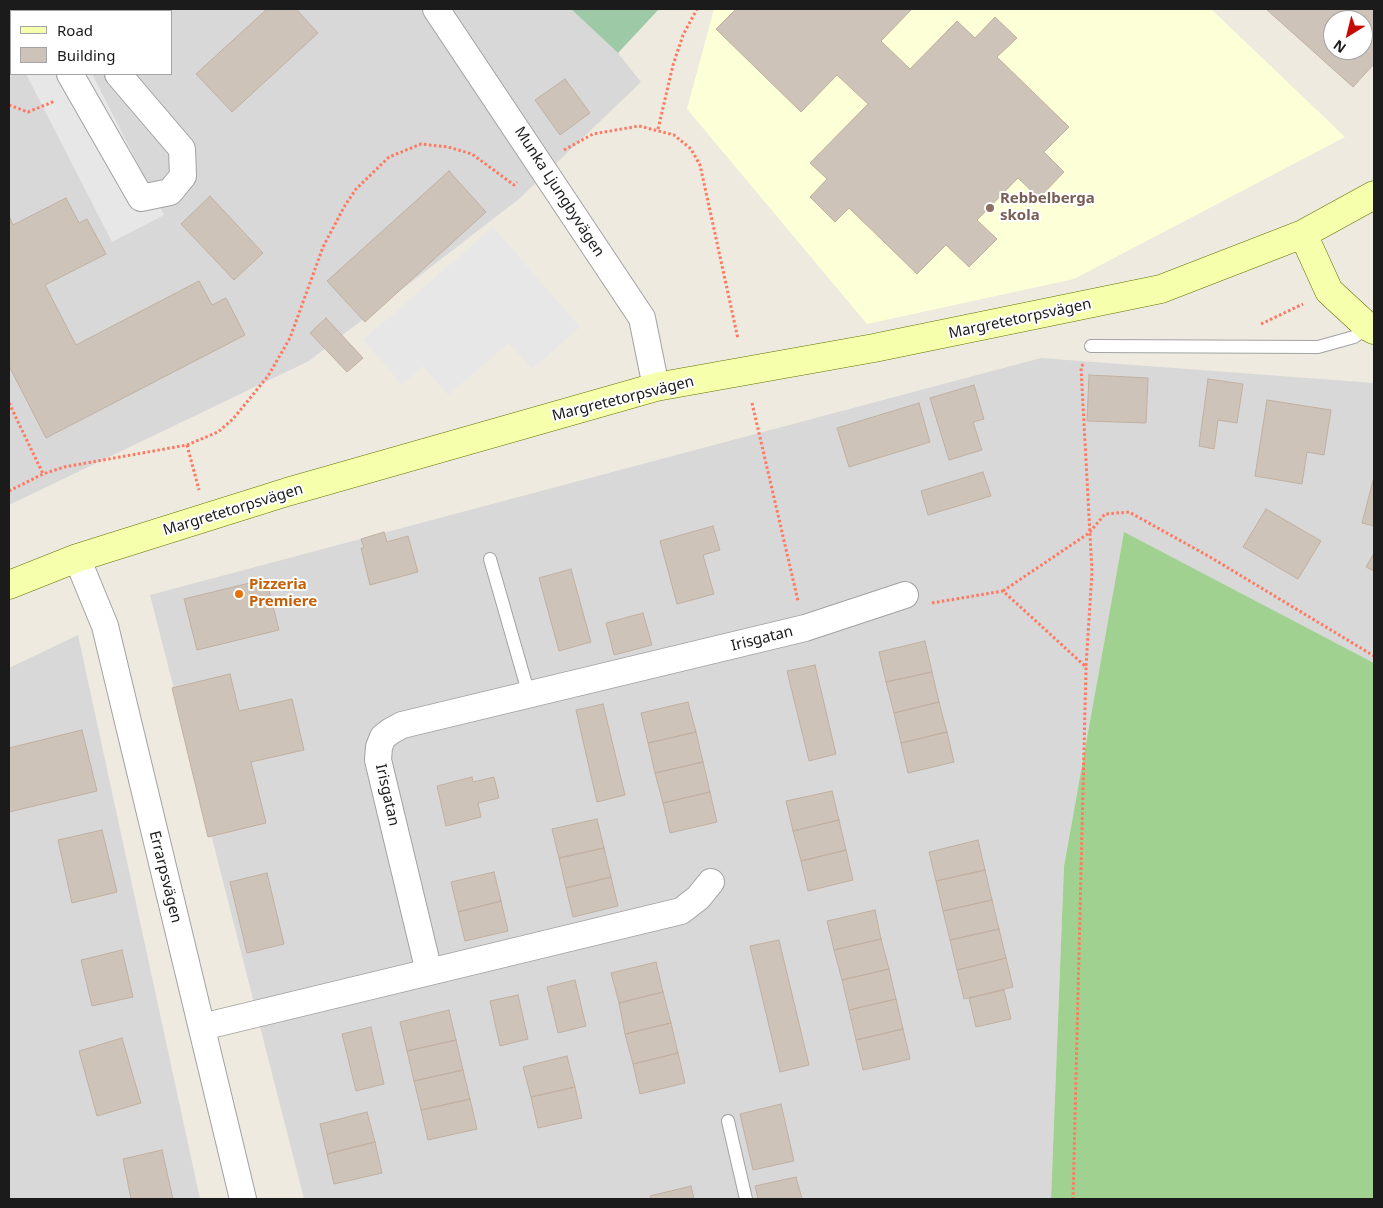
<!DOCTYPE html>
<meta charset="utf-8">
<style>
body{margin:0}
#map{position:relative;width:1383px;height:1208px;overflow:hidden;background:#eeeadf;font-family:"Noto Sans",sans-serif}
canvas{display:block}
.frame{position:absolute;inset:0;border:10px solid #1b1b1b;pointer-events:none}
.legend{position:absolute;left:10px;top:10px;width:162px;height:65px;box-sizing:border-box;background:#fff;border:1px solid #a4a4a4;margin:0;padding:6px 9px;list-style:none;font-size:15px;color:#1b1b1b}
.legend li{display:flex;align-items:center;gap:10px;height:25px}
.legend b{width:25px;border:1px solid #a4a4a4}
.north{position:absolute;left:1323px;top:10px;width:50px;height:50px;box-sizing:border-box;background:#fff;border:1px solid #a4a4a4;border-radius:50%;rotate:216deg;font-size:14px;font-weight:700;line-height:20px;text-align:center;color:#1b1b1b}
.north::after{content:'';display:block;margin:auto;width:18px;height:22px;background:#c60b00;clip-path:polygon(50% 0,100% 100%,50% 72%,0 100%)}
</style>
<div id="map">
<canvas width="1383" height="1208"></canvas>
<div class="frame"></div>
<ul class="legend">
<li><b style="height:6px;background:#f6ffac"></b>Road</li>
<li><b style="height:14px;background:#cec3b8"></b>Building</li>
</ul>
<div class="north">N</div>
</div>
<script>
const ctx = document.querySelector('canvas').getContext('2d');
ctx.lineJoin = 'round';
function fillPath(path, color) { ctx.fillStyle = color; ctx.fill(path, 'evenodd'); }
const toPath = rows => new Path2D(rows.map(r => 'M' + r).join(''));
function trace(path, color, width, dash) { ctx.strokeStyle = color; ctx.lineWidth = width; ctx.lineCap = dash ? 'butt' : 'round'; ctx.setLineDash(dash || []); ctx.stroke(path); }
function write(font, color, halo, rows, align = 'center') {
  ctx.font = font + ' "Noto Sans",sans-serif'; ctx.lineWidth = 4; ctx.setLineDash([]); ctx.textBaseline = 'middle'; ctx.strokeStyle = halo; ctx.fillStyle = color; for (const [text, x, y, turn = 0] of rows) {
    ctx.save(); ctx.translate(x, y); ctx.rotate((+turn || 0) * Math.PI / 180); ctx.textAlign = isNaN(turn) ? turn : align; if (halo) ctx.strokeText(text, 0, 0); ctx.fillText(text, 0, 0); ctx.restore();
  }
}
fillPath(toPath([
 [9,9,571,9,618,53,641,82,519,199,309,361,9,505],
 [11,11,171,11,171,74,11,74],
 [1041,358,1374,383,1374,663,1124,533,1064,866,1051,1199,304,1199,150,595],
 [78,635,200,1199,9,1199,9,668]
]), '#d9d8d8');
fillPath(toPath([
 [714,9,1211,9,1345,137,1074,279,867,324,687,109]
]), '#fdffd7');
fillPath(toPath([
 [1124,532,1374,663,1374,1199,1051,1199,1064,866]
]), '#a0d190');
fillPath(toPath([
 [571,9,659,9,618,53]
]), '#9ec9a7');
fillPath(toPath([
 [9,9,59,9,60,11,11,11,11,44,9,39],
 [26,74,92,74,164,215,112,242],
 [493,227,580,327,532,369,509,343,448,395,423,366,402,385,363,340]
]), '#e7e7e7');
const building = toPath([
 [267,9,296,9,318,33,232,112,196,74,267,9],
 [736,9,912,9,881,41,910,69,957,21,975,38,995,17,1017,38,997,57,1069,127,1044,152,1064,172,1039,198,1018,178,977,220,997,239,969,267,946,245,917,274,849,208,835,222,810,197,827,179,810,163,868,104,837,75,801,112,716,29,736,9],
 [1266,9,1374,9,1374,64,1353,87,1266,9],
 [1333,20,1363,20,1363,50,1333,50,1333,20],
 [565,79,590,113,560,135,535,100,565,79],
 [449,171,486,212,365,322,327,281,449,171],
 [210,196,263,253,234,280,181,224,210,196],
 [66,198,79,223,87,219,106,254,45,285,76,345,199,281,212,305,226,298,245,335,46,438,9,366,9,216,13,225,66,198],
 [326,318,363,358,347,372,310,333,326,318],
 [1089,375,1148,378,1146,423,1087,421,1089,375],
 [1208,379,1243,384,1237,423,1218,420,1214,449,1199,446,1208,379],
 [974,385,984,419,973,422,982,450,949,460,930,398,974,385],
 [1267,400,1331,410,1324,455,1307,452,1302,484,1255,476,1267,400],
 [919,403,930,442,849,467,837,428,919,403],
 [983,472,991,496,928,515,921,491,983,472],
 [1374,477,1374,526,1362,523,1374,477],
 [1266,509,1321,541,1298,579,1243,547,1266,509],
 [713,526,720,550,703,555,714,594,677,604,660,541,713,526],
 [384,532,387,542,408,536,418,572,370,585,361,548,364,548,361,539,384,532],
 [1374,553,1374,571,1366,567,1374,553],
 [571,569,591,642,559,651,539,578,571,569],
 [266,579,279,630,197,650,184,599,266,579],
 [643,613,652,645,614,655,606,623,643,613],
 [925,641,932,672,886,682,879,652,925,641],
 [815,665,836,754,809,761,787,671,815,665],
 [932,672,939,702,894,713,886,682,932,672],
 [230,674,239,711,292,699,304,750,251,762,266,823,208,837,172,688,230,674],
 [688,702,696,732,648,743,641,713,688,702],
 [939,702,947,732,901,743,894,713,939,702],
 [603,704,625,795,597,802,576,710,603,704],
 [82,730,97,791,9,812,9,748,82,730],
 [696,732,703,762,655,773,648,743,696,732],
 [947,732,954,762,908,773,901,743,947,732],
 [703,762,710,792,663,803,655,773,703,762],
 [472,777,473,782,494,777,499,798,478,803,481,817,446,826,437,786,472,777],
 [832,791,839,820,793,831,786,801,832,791],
 [710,792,717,822,670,833,663,803,710,792],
 [597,819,604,848,559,858,552,829,597,819],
 [839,820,846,850,801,861,793,831,839,820],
 [102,830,117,892,72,903,58,840,102,830],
 [978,840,985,870,936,881,929,852,978,840],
 [604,848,611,877,566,888,559,858,604,848],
 [846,850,853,880,808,891,801,861,846,850],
 [985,870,992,900,943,911,936,881,985,870],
 [494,872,501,901,458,912,451,882,494,872],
 [267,873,284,944,247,953,230,882,267,873],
 [611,877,618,906,573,917,566,888,611,877],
 [992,900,999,929,950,940,943,911,992,900],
 [501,901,508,931,465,941,458,912,501,901],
 [875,910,881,939,834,950,827,921,875,910],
 [999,929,1006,958,957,970,950,940,999,929],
 [881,939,889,969,842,980,834,950,881,939],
 [779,940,809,1065,780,1072,750,946,779,940],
 [122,950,133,997,92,1006,81,960,122,950],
 [1006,958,1013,987,964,999,957,970,1006,958],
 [656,962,663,992,619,1003,611,973,656,962],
 [889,969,896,999,849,1010,842,980,889,969],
 [575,980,586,1026,558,1033,547,987,575,980],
 [1004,990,1011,1019,976,1027,969,998,1004,990],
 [663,992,671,1023,625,1034,619,1003,663,992],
 [518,995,528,1039,500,1046,490,1001,518,995],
 [896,999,903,1029,856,1040,849,1010,896,999],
 [449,1010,456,1040,407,1051,400,1022,449,1010],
 [671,1023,678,1053,633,1064,625,1034,671,1023],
 [371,1027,384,1084,356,1091,342,1034,371,1027],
 [903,1029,910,1059,863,1070,856,1040,903,1029],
 [122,1038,141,1103,97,1116,79,1051,122,1038],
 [456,1040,463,1070,414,1081,407,1051,456,1040],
 [678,1053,685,1083,640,1094,633,1064,678,1053],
 [567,1056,575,1087,531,1097,523,1067,567,1056],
 [463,1070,470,1099,421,1110,414,1081,463,1070],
 [575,1087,582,1118,538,1128,531,1097,575,1087],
 [470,1099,477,1129,428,1140,421,1110,470,1099],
 [781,1104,794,1161,753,1170,740,1114,781,1104],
 [367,1112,375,1142,327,1154,320,1124,367,1112],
 [375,1142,382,1173,334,1184,327,1154,375,1142],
 [162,1150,173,1199,131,1199,123,1159,162,1150],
 [796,1177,802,1199,758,1199,755,1186,796,1177],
 [691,1186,694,1199,651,1199,650,1196,691,1186]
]);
fillPath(building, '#cec3b8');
trace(building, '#c1b0a1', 1);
const lane = toPath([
 [1091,346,1318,347,1354,337,1368,327],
 [490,559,529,695],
 [728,1121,746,1199]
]);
const street = toPath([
 [436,9,642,318,656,387],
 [120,11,123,9],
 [70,74,141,198,170,192,183,176,182,149,118,74],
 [77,558,105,626,243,1199],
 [429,972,378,760,379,747,383,737,391,731,402,725,805,628,905,595],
 [202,1027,681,911,698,898,711,882]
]);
const secondary = toPath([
 [1303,234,1329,291,1368,327,1374,330],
 [9,585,77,558,287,492,656,387,874,348,1161,289,1303,234,1374,195]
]);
trace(lane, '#a2a2a2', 14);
trace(street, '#a2a2a2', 28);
trace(secondary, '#617400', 29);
trace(toPath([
 [9,105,28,112,55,101],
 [658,129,673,65,683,35,697,9],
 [564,150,593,134,639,126,674,135,691,149,700,165,738,339],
 [1261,324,1303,304],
 [1083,364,1081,368,1092,572,1086,666],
 [9,403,43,474],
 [752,403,798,601],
 [187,445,199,490],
 [9,491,43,474,64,467,187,445,218,432,233,419,268,376,290,338,323,247,344,207,356,189,389,157,421,144,448,147,472,154,514,185,517,182],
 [1003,591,1089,533,1105,514,1129,512,1210,557,1374,656],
 [932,603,1003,591,1086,667,1073,1199]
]), '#ff785f', 3, [2.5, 2.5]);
trace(lane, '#fff', 12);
trace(street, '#fff', 26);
trace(secondary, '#f6ffac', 28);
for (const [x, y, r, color] of [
 [990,208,5,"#8d6e63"],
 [239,594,5,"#e8710a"]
]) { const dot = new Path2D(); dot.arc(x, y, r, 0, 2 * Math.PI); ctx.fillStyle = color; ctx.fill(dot); trace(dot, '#fff', 2); }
write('15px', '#1b1b1b', '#fff', [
 ["Munka Ljungbyvägen",559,192,57],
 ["Margretetorpsvägen",1020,319,-12],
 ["Margretetorpsvägen",623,399,-14],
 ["Margretetorpsvägen",233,510,-17],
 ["Irisgatan",762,639,-14],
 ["Irisgatan",387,795,77],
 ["Errarpsvägen",165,877,76]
]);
write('bold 15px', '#785e54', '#fff', [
 ["Rebbelberga",1000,199],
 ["skola",1000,216]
], 'left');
write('bold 15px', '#c56008', '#fff', [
 ["Pizzeria",249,585],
 ["Premiere",249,602]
], 'left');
</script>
